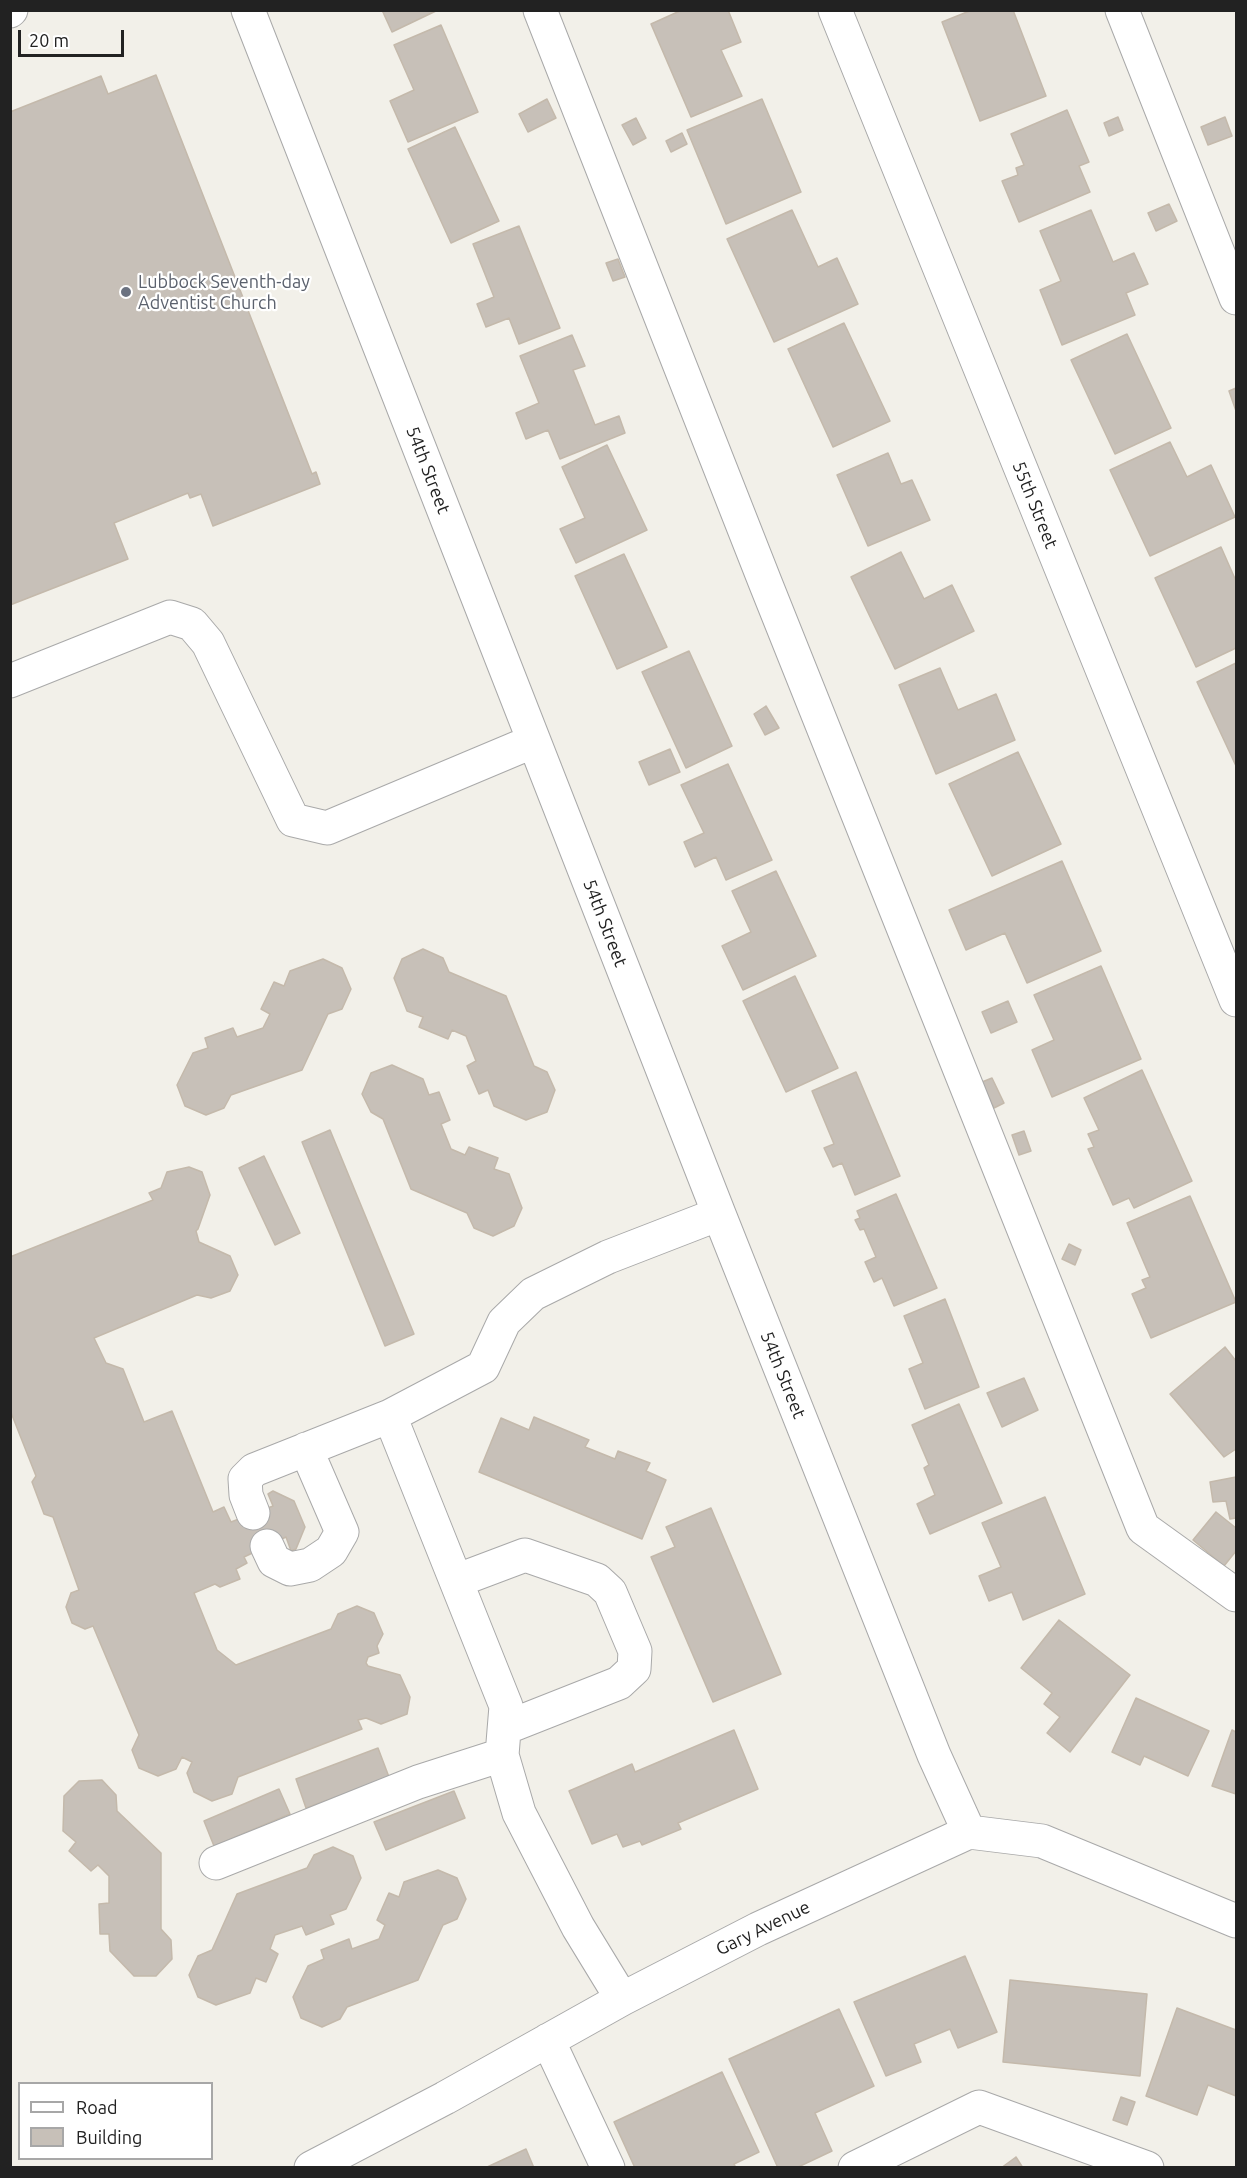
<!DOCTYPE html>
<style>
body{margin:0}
#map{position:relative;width:1247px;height:2178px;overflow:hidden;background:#f2f0e9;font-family:Ubuntu,sans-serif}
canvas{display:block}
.frame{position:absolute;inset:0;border:12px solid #222;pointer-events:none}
.legend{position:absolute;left:18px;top:2082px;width:195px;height:78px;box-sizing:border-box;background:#fff;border:2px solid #a7a7a7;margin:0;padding:8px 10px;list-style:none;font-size:18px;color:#222}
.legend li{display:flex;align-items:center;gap:12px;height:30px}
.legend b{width:30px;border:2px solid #a7a7a7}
.scale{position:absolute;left:18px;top:30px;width:106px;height:27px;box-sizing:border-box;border:3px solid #222;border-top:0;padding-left:8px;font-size:18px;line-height:21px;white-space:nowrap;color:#222;-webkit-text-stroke:4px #fff;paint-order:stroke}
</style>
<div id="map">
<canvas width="1247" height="2178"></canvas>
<div class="frame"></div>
<ul class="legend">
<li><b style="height:8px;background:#fff"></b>Road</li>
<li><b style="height:16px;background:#c7c0b8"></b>Building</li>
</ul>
<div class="scale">20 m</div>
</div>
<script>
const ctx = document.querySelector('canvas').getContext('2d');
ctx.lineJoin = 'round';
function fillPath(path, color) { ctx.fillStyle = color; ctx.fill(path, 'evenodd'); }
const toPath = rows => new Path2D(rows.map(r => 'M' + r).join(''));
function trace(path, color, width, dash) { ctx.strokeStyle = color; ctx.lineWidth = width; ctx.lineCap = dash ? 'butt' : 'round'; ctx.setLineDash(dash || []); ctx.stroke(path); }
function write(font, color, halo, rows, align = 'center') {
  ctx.font = font + ' Ubuntu,sans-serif'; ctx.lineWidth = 4.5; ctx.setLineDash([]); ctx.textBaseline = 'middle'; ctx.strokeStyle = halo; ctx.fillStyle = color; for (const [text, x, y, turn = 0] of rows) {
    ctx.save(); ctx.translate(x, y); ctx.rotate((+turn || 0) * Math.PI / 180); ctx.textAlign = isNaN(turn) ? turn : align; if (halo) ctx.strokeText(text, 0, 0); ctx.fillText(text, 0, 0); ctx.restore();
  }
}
const building = toPath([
 [382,10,438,10,392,32,382,10],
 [682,10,728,10,741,42,721,50,742,96,691,117,651,24,682,10],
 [972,10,1013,10,1046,96,980,121,942,22,972,10],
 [441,25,478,112,408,142,390,101,414,90,394,45,441,25],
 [156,75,312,474,316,472,320,484,213,526,201,494,190,498,188,493,114,523,128,559,10,605,10,112,101,76,108,94,156,75],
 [547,99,556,118,528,132,519,114,547,99],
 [762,99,801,192,726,224,687,130,762,99],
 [1067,110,1089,162,1079,166,1090,192,1019,222,1002,181,1018,175,1016,168,1024,165,1011,134,1067,110],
 [1118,117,1123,130,1109,136,1104,123,1118,117],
 [1225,117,1232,136,1208,145,1201,127,1225,117],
 [636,118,646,138,633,145,622,125,636,118],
 [455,127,499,221,451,243,408,149,455,127],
 [682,133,687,144,671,152,666,141,682,133],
 [1169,204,1177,221,1156,231,1148,213,1169,204],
 [792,210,818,267,837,258,858,304,774,342,727,239,792,210],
 [1091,210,1113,262,1134,253,1148,284,1126,293,1135,315,1062,345,1040,290,1061,281,1040,231,1091,210],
 [519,226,560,328,519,344,509,318,486,327,477,304,494,297,473,244,519,226],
 [618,259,625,277,613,281,606,263,618,259],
 [844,323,890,421,833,447,788,349,844,323],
 [1127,334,1171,428,1115,454,1071,360,1127,334],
 [572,335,585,366,573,370,595,425,619,416,625,433,560,459,548,430,526,439,516,413,539,403,520,356,572,335],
 [1236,388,1236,411,1229,391,1236,388],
 [1170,442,1187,477,1211,465,1235,517,1150,556,1110,470,1170,442],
 [607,445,647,530,576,563,560,529,585,518,562,467,607,445],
 [888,453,901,484,912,480,930,520,868,546,837,475,888,453],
 [1221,547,1236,581,1236,648,1196,667,1155,578,1221,547],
 [901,552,924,599,952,585,974,631,895,669,851,577,901,552],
 [624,554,667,647,617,669,575,576,624,554],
 [689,651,732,746,686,768,642,672,689,651],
 [1236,663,1236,766,1197,682,1236,663],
 [940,668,958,710,996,694,1015,740,936,774,899,685,940,668],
 [766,706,779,728,765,735,754,714,766,706],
 [670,749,680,772,649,785,639,762,670,749],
 [1018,752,1061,844,992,876,949,784,1018,752],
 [728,764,772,860,726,880,716,857,695,867,684,842,704,833,681,785,728,764],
 [1062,861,1101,951,1027,983,1005,933,966,950,949,910,1062,861],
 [776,871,816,956,743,990,722,946,751,932,732,891,776,871],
 [423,949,443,958,449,972,506,996,534,1066,547,1072,555,1090,547,1112,526,1120,494,1106,488,1090,479,1094,467,1066,476,1061,466,1036,452,1030,448,1039,419,1027,423,1017,407,1011,394,978,402,959,423,949],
 [323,959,342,968,351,989,342,1009,328,1014,302,1070,231,1095,224,1108,206,1115,185,1106,177,1085,193,1053,208,1048,205,1038,233,1028,237,1037,263,1028,270,1014,261,1009,274,982,284,986,290,971,323,959],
 [1101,966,1141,1059,1052,1097,1032,1050,1054,1040,1034,995,1101,966],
 [795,976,838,1068,786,1092,743,1001,795,976],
 [1008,1001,1017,1022,991,1033,982,1012,1008,1001],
 [392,1065,423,1079,429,1095,439,1092,450,1120,441,1124,451,1149,465,1155,469,1147,498,1158,494,1169,509,1174,522,1208,514,1226,493,1236,474,1228,467,1213,411,1189,383,1119,371,1112,362,1094,371,1073,392,1065],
 [1142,1070,1192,1181,1134,1208,1129,1198,1113,1205,1088,1149,1094,1147,1088,1134,1099,1130,1084,1098,1142,1070],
 [856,1072,900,1176,855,1195,842,1163,833,1167,824,1148,834,1144,812,1091,856,1072],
 [992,1078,1004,1103,994,1108,982,1082,992,1078],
 [330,1130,414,1334,385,1346,302,1142,330,1130],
 [1024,1131,1031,1151,1019,1155,1012,1135,1024,1131],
 [264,1156,300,1233,275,1245,239,1168,264,1156],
 [189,1167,202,1172,210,1195,198,1229,196,1231,199,1242,230,1256,238,1275,230,1291,211,1298,197,1295,94,1338,106,1363,123,1369,144,1422,172,1411,213,1512,224,1507,231,1522,273,1506,268,1494,273,1491,294,1501,305,1527,296,1549,291,1551,286,1537,244,1557,247,1563,236,1569,240,1579,220,1587,215,1584,194,1593,217,1650,236,1665,331,1629,338,1614,357,1606,374,1613,383,1634,377,1646,379,1653,368,1657,366,1663,368,1666,400,1675,410,1697,407,1714,381,1724,366,1718,358,1720,362,1729,238,1777,232,1794,212,1801,194,1792,187,1773,192,1762,182,1757,176,1769,158,1776,139,1768,132,1750,139,1735,93,1626,85,1629,72,1623,66,1607,71,1593,79,1590,53,1517,44,1514,32,1482,36,1476,10,1410,10,1257,153,1200,149,1193,161,1188,167,1172,189,1167],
 [896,1194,937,1288,894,1306,882,1278,874,1282,865,1262,876,1257,864,1229,860,1230,855,1220,860,1218,857,1211,896,1194],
 [1190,1196,1236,1302,1151,1338,1132,1294,1146,1288,1142,1280,1150,1277,1127,1223,1190,1196],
 [1069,1244,1081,1250,1075,1265,1062,1259,1069,1244],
 [945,1299,979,1387,925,1409,909,1369,923,1363,904,1316,945,1299],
 [1225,1347,1236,1361,1236,1449,1224,1457,1170,1394,1225,1347],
 [1024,1378,1038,1410,1002,1427,987,1393,1024,1378],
 [959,1404,1002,1503,930,1534,917,1504,935,1495,924,1468,929,1465,912,1425,959,1404],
 [534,1417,589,1440,585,1447,615,1459,618,1451,650,1463,646,1471,666,1480,642,1539,479,1472,501,1418,529,1430,534,1417],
 [1236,1477,1236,1518,1230,1519,1226,1501,1213,1502,1210,1482,1236,1477],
 [1045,1497,1085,1594,1023,1620,1012,1592,989,1601,979,1576,1001,1567,982,1523,1045,1497],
 [711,1508,781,1674,713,1702,651,1557,675,1547,666,1527,711,1508],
 [1216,1512,1236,1528,1236,1551,1224,1566,1193,1540,1216,1512],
 [1059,1620,1130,1675,1070,1752,1047,1733,1060,1717,1044,1704,1052,1693,1021,1668,1059,1620],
 [1136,1698,1209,1731,1188,1776,1144,1756,1140,1765,1112,1752,1136,1698],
 [734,1730,758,1789,678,1823,681,1829,642,1845,640,1841,623,1847,617,1834,592,1844,569,1791,632,1764,635,1772,734,1730],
 [1232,1730,1236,1732,1236,1794,1212,1786,1232,1730],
 [378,1748,389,1777,306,1808,296,1779,378,1748],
 [102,1780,116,1795,117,1811,161,1853,161,1929,171,1940,172,1959,156,1976,134,1976,110,1951,109,1934,100,1934,99,1904,109,1903,109,1876,98,1865,91,1871,69,1851,76,1842,63,1831,64,1796,79,1781,102,1780],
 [279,1789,290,1814,214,1846,204,1821,279,1789],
 [454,1791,465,1818,386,1850,374,1822,454,1791],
 [333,1847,353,1856,361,1878,346,1909,330,1915,334,1924,306,1935,302,1926,275,1935,270,1949,278,1954,266,1982,256,1978,250,1993,216,2005,198,1997,189,1975,198,1956,212,1950,237,1894,307,1868,314,1855,333,1847],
 [438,1870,457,1878,466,1899,457,1919,443,1925,418,1980,347,2007,340,2019,322,2027,301,2018,293,1997,308,1966,324,1959,321,1950,349,1939,352,1949,379,1939,385,1925,377,1920,389,1893,399,1897,404,1882,438,1870],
 [965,1956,997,2032,958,2048,950,2029,914,2044,921,2062,886,2076,854,2002,965,1956],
 [1010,1980,1147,1994,1140,2076,1003,2062,1010,1980],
 [1177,2008,1236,2030,1236,2096,1208,2085,1197,2115,1146,2096,1177,2008],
 [839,2009,874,2086,815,2113,832,2151,796,2168,778,2168,729,2059,839,2009],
 [722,2072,759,2152,734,2164,736,2168,635,2168,614,2122,722,2072],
 [1121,2097,1135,2102,1127,2125,1113,2120,1121,2097],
 [526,2149,534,2168,485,2168,526,2149],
 [1016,2157,1023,2168,1001,2168,1016,2157]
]);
fillPath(building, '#c7c0b8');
trace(building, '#c4b9ab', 1.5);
const minor = toPath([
 [248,10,719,1214,934,1755,969,1832],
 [540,10,765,582,1143,1528,1236,1595],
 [835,10,1236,1000],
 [1122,10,1236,298],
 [10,11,11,10],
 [10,681,170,617,192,624,208,643,293,820,327,828,534,741],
 [253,1513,246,1495,245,1479,254,1470,390,1416],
 [267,1546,274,1561,290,1569,310,1565,331,1551,342,1532,306,1449],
 [456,1581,525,1555,597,1580,610,1592,635,1651,634,1669,619,1683,505,1728],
 [216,1863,418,1782,502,1755],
 [622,1999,578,1927,519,1813,502,1755,506,1706,390,1416,483,1367,504,1322,533,1294,608,1257,719,1214],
 [548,2040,608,2168],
 [311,2168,445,2098,622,1999,758,1929,969,1832,1042,1841,1236,1921],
 [855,2168,979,2107,1147,2168]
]);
trace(minor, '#a9a9a9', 35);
trace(minor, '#fff', 33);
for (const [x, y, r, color] of [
 [126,292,6,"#6b7280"]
]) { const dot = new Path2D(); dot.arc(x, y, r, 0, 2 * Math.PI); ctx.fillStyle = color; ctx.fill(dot); trace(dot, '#fff', 2); }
write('18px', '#5b616d', '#fff', [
 ["Lubbock Seventh-day",138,282],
 ["Adventist Church",138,303]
], 'left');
write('18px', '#222', '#fff', [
 ["54th Street",428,470,69],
 ["55th Street",1035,505,68],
 ["54th Street",605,923,69],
 ["54th Street",783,1375,68],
 ["Gary Avenue",763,1928,-26]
]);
</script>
